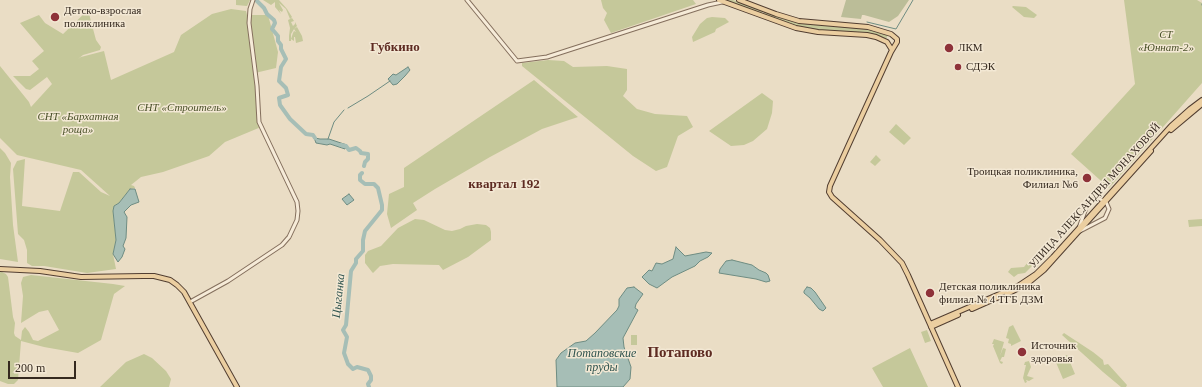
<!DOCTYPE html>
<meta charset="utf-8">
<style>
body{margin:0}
#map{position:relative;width:1202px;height:387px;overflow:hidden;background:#eaddc5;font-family:Georgia,serif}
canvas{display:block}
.scale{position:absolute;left:8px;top:361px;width:68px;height:18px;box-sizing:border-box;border:2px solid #35291f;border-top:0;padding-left:5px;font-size:12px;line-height:14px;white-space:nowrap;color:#35291f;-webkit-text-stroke:3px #f3e8d4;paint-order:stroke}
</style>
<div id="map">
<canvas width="1202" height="387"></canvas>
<div class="scale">200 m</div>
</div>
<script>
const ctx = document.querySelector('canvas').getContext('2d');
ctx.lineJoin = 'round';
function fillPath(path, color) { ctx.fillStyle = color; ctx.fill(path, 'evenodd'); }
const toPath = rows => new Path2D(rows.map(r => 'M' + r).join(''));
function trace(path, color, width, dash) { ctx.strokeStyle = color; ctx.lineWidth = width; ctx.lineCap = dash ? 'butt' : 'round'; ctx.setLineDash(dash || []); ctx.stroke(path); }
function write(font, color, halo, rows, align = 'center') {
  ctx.font = font + ' Georgia,serif'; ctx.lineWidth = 3; ctx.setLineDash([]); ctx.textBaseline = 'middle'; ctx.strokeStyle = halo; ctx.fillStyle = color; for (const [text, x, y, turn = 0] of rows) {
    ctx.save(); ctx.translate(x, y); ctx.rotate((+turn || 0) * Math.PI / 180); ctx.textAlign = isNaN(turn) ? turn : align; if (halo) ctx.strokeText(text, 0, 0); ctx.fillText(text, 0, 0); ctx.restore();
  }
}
fillPath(toPath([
 [236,0,250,0,247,6,236,5],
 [263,0,279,0,287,9,292,17,290,19,286,9,279,3,283,10,282,12,279,10,281,14,275,7,275,2,271,5],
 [601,0,693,0,696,4,611,33,604,20,607,13,603,8],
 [724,0,733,0,763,11,761,14],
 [1124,0,1197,0,1202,3,1202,83,1109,188,1071,154,1135,84],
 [1013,6,1026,7,1037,15,1034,18,1024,17,1012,7],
 [231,9,246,11,247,15,268,15,278,52,276,68,255,73,261,127,225,142,209,156,163,172,141,177,131,185,134,186,135,188,130,189,119,203,114,206,113,211,116,240,113,254,116,269,87,273,44,266,32,266,27,263,27,250,24,240,18,234,13,169,17,161,25,159,22,206,60,211,73,172,79,172,101,192,110,196,81,170,17,155,0,138,0,66,29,102,31,107,52,84,47,77,30,90,26,89,13,76,30,76,39,69,32,61,44,51,20,23,39,15,45,23,63,34,88,10,96,40,101,47,100,50,83,55,78,59,81,57,104,51,111,80,174,52,181,35,212,14],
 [764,11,797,22,867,28,888,35,886,39,796,27,763,15],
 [712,17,725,18,729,22,716,29,715,32,693,42,692,37,700,24,707,18],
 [292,18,294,21,291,22,293,26,295,24,295,22,297,26,294,29,297,27,302,36,303,41,296,43,295,37,294,37,294,41,291,39,293,33,294,31,296,32,294,29,291,34,291,41,289,41,289,36,290,28,288,20],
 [548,60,564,61,573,67,607,66,627,69,627,90,623,96,637,109,655,114,687,116,693,127,678,136,667,167,656,171,633,156,522,66,522,63],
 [534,80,578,117,542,129,490,157,435,189,413,203,417,210,391,228,387,214,389,194,404,187,404,168],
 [762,93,773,101,772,113,767,129,753,141,744,145,731,146,709,131],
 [896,124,911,138,904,145,889,132],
 [0,148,5,153,11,163,10,177,13,225,18,262,0,259],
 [876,155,881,160,875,166,870,162],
 [415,219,424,220,445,230,452,231,460,229,466,226,477,224,486,225,490,228,491,232,491,240,468,257,443,270,439,265,393,264,380,266,373,273,372,272,365,263,365,255,368,251,381,246,398,228],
 [1202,219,1202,226,1189,227,1188,220],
 [1028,262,1032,266,1025,273,1018,274,1014,277,1008,272,1011,268,1024,267],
 [0,271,6,274,8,277,13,317,15,323,14,333,15,336,21,340,22,331,25,327,29,332,33,340,38,341,59,330,48,310,39,312,21,323,23,296,21,283,23,277,31,275,113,284,125,286,114,294,101,340,78,353,44,347,21,341,18,380,14,384,8,384,0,381],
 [1013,325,1021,341,1011,346,1011,344,1008,343,1009,339,1006,338,1009,327],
 [927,330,931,341,925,343,921,332],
 [1064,333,1093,352,1103,360,1104,365,1108,364,1127,385,1126,387,1121,387,1103,372,1062,335],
 [631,335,637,335,637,345,631,345],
 [994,339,1004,342,1000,356,1003,348,1006,349,1004,357,1002,357,1000,361,1003,362,1002,364,1000,363,993,346,994,344,992,344],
 [910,348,928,387,883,387,872,368],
 [144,354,152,358,166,371,171,379,169,387,100,387,126,362],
 [1067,355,1075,374,1063,379,1055,360],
 [1029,361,1031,367,1027,376,1034,378,1029,381,1026,380,1027,382,1025,383,1023,378,1026,365,1024,365,1025,362]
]), '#c5c89a');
fillPath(toPath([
 [846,0,909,0,898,16,889,22,864,15,862,15,861,19,841,17]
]), '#bbbd98');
const water = toPath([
 [408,67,410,70,405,76,397,84,393,85,388,79,393,74,396,75,408,67],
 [313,135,315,138,320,139,329,139,347,145,345,149,330,144,327,145,316,143,313,135],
 [130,189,135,189,139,202,131,205,124,212,127,217,126,238,123,246,125,249,122,257,118,262,113,254,116,240,113,211,114,206,119,203,130,189],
 [349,194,354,200,347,205,342,199,349,194],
 [676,247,685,256,706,252,712,253,708,257,700,261,695,266,672,277,657,288,649,284,642,277,649,270,652,271,656,263,662,264,673,259,676,247],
 [732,260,752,265,759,270,766,273,768,275,770,281,766,282,756,279,719,273,720,269,726,261,732,260],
 [634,287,643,294,636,304,635,308,638,310,623,338,624,347,631,367,630,379,623,387,557,387,556,360,561,353,575,343,586,341,595,333,617,310,619,306,619,299,627,288,634,287],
 [807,287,811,288,815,292,826,308,823,311,819,309,810,298,804,293,804,291,807,287]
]);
fillPath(water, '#a6beb6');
trace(water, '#6e8c82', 1);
trace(toPath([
 [1202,4,1202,5],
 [867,22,896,29,913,0],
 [348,108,368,96,390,81],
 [328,139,334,122,344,110]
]), '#6e8c82', 1);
trace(toPath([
 [256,0,264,8,267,14,274,20,275,23,272,29,278,36,278,41,281,45,281,49,286,59,281,67,279,81,286,88,288,95,279,98,280,105,290,119,306,134,313,135,315,138],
 [341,145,346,146,349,150,356,148,360,151,361,153,368,154,368,159,365,162,364,166],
 [362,173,360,175,360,180,365,184,374,184,378,188,382,205,382,210,365,231,363,240,363,251,356,259,356,263,351,271,346,325,343,330,347,337,344,353,348,364,353,369,357,367,368,370,371,376,371,380,368,384,369,387]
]), '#a6beb6', 4);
const minor = toPath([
 [467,0,517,61,547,57,708,5,722,2],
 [1079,228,1086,208,1091,201,1098,198,1106,202,1109,209,1105,218,1080,231],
 [190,302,228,281,282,245,289,237,297,220,298,211,297,202,259,122,257,86,249,23,250,9,253,0]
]);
const major = toPath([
 [719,0,796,28,818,32,867,35,876,37,887,42,892,50],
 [739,0,776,14,799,21,868,27,891,34,897,39,897,42,891,52,849,144,830,186,829,192,832,197,880,240,902,263,908,275,958,387],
 [1171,130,1202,104],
 [0,269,40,271,81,277,143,276,154,276,170,280,177,285,184,292,237,387],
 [1007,294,1027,284,1044,270,1151,151],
 [972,309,999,297],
 [930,324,1018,286,1036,274,1053,257,1171,126,1190,109,1202,100],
 [931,327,958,315]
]);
trace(minor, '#846f5d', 5);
trace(major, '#523e31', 6);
trace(minor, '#f6ebd8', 3);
trace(major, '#ebcea0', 4);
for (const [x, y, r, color] of [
 [55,17,5,"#8e3239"],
 [949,48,5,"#8e3239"],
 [958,67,4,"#8e3239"],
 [1087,178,5,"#8e3239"],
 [930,293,5,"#8e3239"],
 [1022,352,5,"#8e3239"]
]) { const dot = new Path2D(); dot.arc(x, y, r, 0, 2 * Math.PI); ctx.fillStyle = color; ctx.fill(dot); trace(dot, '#f3e8d4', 1.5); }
write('11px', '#35291f', '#f3e8d4', [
 ["Детско-взрослая",64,11],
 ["поликлиника",64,24],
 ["ЛКМ",958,48],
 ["СДЭК",966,67],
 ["Троицкая поликлиника,",1078,172,"right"],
 ["Филиал №6",1078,185,"right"],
 ["Детская поликлиника",939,287],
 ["филиал № 4 ТГБ ДЗМ",939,300],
 ["Источник",1031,346],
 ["здоровья",1031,359]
], 'left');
write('italic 11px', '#495028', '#f3e8d4', [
 ["СТ",1166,35],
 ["«Юннат-2»",1166,48],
 ["СНТ «Строитель»",182,108],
 ["СНТ «Бархатная",78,117],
 ["роща»",78,130]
]);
write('11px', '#35291f', '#f3e8d4', [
 ["УЛИЦА АЛЕКСАНДРЫ МОНАХОВОЙ",1095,196,-48]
]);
write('italic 12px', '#30544f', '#f3e8d4', [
 ["Цыганка",339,296,-84],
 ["Потаповские",602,354],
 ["пруды",602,368]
]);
write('bold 13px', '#5e2b22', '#f3e8d4', [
 ["Губкино",395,48],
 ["квартал 192",504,185]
]);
write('bold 15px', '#5e2b22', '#f3e8d4', [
 ["Потапово",680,353]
]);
</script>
